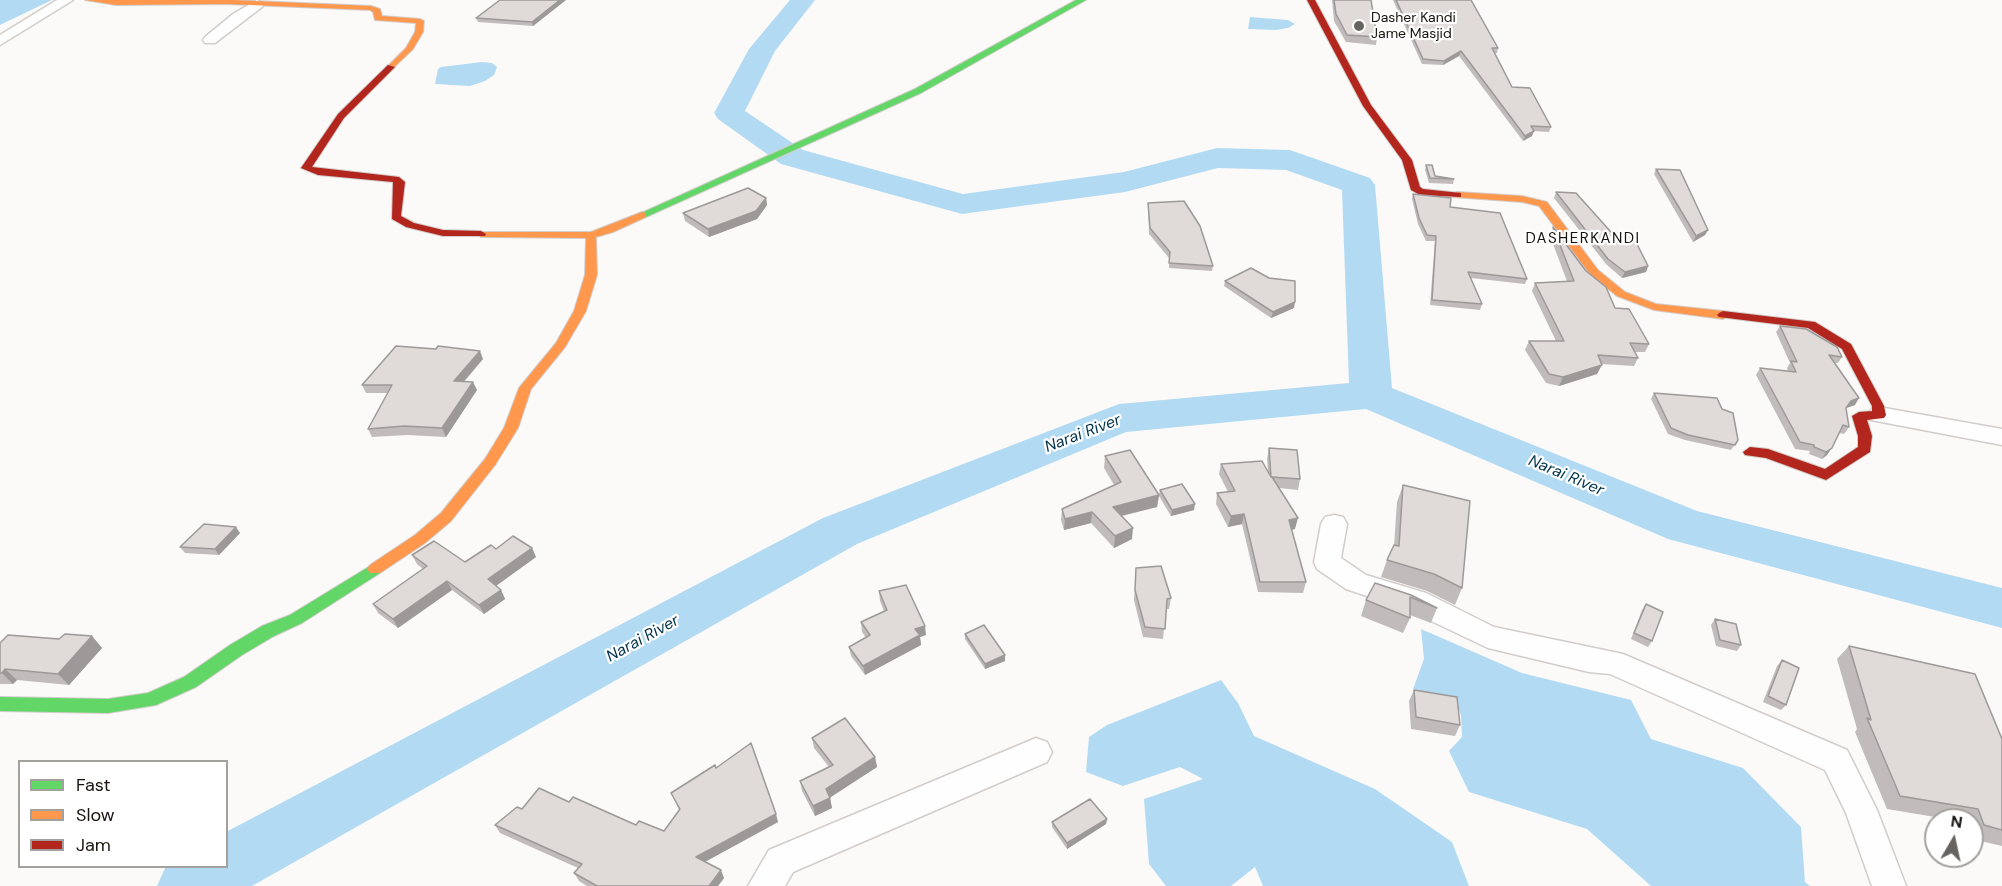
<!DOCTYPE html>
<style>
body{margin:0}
#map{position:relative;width:2002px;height:886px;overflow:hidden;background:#fcfaf8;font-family:"DM Sans",sans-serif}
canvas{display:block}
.legend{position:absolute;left:18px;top:760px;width:210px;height:108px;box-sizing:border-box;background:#fff;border:2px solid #a2a19e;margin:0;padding:8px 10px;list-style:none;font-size:18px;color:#17130d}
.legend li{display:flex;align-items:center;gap:12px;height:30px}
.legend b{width:30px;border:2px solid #a2a19e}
.north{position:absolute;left:1924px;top:808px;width:60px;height:60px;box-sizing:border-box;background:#fff;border:2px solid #a2a19e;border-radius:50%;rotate:9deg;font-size:16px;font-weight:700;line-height:24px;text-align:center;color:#17130d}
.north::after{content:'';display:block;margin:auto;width:21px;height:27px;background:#67645f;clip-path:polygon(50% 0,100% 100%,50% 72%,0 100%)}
</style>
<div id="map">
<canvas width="2002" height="886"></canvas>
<ul class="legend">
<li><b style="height:8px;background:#63d668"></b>Fast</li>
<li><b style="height:8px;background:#ff974d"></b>Slow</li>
<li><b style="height:8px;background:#b3261e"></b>Jam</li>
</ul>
<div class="north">N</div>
</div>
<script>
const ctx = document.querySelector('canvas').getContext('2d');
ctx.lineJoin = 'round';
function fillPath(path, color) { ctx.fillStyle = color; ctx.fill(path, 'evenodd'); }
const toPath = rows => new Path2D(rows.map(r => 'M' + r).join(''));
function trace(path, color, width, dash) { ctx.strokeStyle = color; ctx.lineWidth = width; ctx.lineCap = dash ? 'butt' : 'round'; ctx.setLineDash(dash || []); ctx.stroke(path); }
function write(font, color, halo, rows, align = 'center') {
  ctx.font = font + ' "DM Sans",sans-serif'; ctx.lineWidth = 4.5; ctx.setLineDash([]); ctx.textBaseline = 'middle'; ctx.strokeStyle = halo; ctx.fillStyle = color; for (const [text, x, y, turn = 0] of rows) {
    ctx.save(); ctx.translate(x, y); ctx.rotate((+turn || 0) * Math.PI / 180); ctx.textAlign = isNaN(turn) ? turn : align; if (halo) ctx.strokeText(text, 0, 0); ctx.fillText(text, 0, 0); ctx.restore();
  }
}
fillPath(toPath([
 [0,0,52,0,0,25],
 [1250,17,1288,20,1295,24,1288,28,1276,30,1248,29],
 [482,62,492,63,497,67,494,75,485,81,470,86,435,84,438,69,441,67],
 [1421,629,1522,673,1631,700,1651,739,1743,768,1801,827,1805,882,1810,886,1651,886,1587,829,1469,792,1449,751,1462,737,1461,715,1455,700,1413,689,1424,659],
 [1221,680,1238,703,1254,736,1375,789,1452,842,1469,886,1263,886,1255,867,1231,886,1166,886,1149,864,1144,799,1203,779,1180,767,1123,786,1086,772,1089,737,1107,725]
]), '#b2dbf3');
fillPath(toPath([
 [790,0,815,0,775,51,745,111,803,150,963,194,1124,172,1217,148,1290,150,1370,178,1375,185,1392,388,1697,511,2002,588,2002,628,1668,539,1366,409,1126,432,857,544,252,886,157,886,166,866,226,866,226,832,823,518,1119,404,1349,383,1342,190,1286,170,1218,168,1125,192,962,214,781,164,718,119,714,113,749,49,790,0]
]), '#b2dbf3');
const street = toPath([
 [57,0,73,0,0,45,0,35,57,0],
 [257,0,264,4,262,7,215,43,205,43,203,40,205,37,233,14,257,0],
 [1879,407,2002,429,2002,445,1871,420,1867,415,1871,410,1879,407],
 [1334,515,1343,517,1347,524,1341,558,1366,575,1426,593,1494,627,1623,654,1847,750,1877,810,1906,886,1872,886,1846,813,1825,770,1610,674,1589,672,1488,648,1406,609,1346,589,1317,569,1314,562,1321,524,1325,517,1334,515],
 [1036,738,1047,742,1052,752,1047,762,793,872,785,886,748,886,769,850,1036,738]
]);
const fast = toPath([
 [1076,0,1086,0,921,93,646,217,638,217,637,215,915,89,1076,0],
 [375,563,380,565,383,569,380,573,302,623,274,636,242,655,196,687,156,705,108,713,0,711,0,697,108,699,148,693,184,677,230,645,262,626,290,615,375,563]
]);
const slow = toPath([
 [85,0,232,0,371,6,380,9,382,16,420,19,424,21,423,32,413,49,391,70,387,67,406,48,415,32,416,23,375,20,373,12,370,10,226,4,116,5,85,0],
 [1457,192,1522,196,1547,202,1598,270,1625,292,1656,304,1723,311,1729,315,1723,319,1654,310,1617,296,1590,274,1539,206,1522,202,1453,197,1452,195,1457,192],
 [642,212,646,213,646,217,613,232,596,237,597,275,586,311,565,347,531,389,518,428,495,465,451,521,425,543,380,573,370,573,367,569,370,565,415,535,441,513,485,459,504,428,519,388,556,343,574,311,585,275,586,238,481,237,476,234,477,232,591,232,642,212]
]);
const jam = toPath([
 [1307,0,1315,0,1371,105,1412,160,1420,187,1423,189,1461,193,1461,197,1420,195,1411,190,1402,160,1363,106,1307,0],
 [388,65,395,67,344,118,312,167,399,177,405,182,401,216,414,223,443,230,481,231,486,234,485,236,443,236,406,227,392,219,393,182,318,175,301,168,338,114,388,65],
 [1723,311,1815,322,1851,344,1884,406,1886,415,1884,418,1867,420,1872,436,1870,452,1826,480,1766,458,1745,455,1743,452,1750,447,1768,449,1825,469,1858,447,1858,436,1852,416,1859,412,1872,411,1872,406,1842,349,1808,328,1719,317,1717,315,1719,313,1723,311]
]);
trace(street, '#d1cdca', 3);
trace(fast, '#d1cdca', 2);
trace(slow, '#d1cdca', 2);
trace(jam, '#d1cdca', 2);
fillPath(street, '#fffefe');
fillPath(fast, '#63d668');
fillPath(slow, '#ff974d');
fillPath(jam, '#b3261e');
fillPath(toPath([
 [500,0,566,0,533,26,478,22,476,18],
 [1332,0,1371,0,1377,37,1376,45,1346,42,1334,21],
 [1393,0,1471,0,1498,48,1497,53,1495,53,1512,87,1551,127,1549,132,1533,131,1532,136,1523,141,1459,56,1443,65,1422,64],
 [1426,165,1435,176,1454,179,1453,184,1429,183,1425,170],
 [1656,169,1708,230,1705,235,1693,242,1654,174],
 [1556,192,1648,266,1646,272,1622,278,1606,264,1554,198],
 [1413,194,1450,207,1527,279,1525,284,1471,278,1482,304,1480,310,1430,305,1435,241,1426,241,1418,224,1412,199],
 [766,198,767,205,757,219,709,237,685,221,683,213],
 [1148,203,1213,266,1212,271,1169,268,1169,258,1149,234],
 [1553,227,1615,308,1649,344,1645,352,1635,352,1638,358,1634,366,1601,364,1597,374,1559,386,1546,383,1525,350,1529,341,1556,341,1532,291,1535,283,1567,281,1550,236],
 [1225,281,1294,308,1271,318,1224,286],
 [1780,326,1842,357,1838,363,1835,363,1855,405,1846,408,1849,427,1844,434,1839,433,1827,455,1822,459,1809,454,1810,451,1795,449,1756,375,1760,368,1788,371,1787,368,1790,363,1776,332],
 [483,359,464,382,477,390,446,437,407,435,372,437,368,429,388,393,366,393,362,385],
 [1654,393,1722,409,1738,440,1731,450,1685,440,1668,434,1651,399],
 [1269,448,1300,479,1298,490,1279,488,1295,529,1291,530,1306,582,1303,593,1258,592,1242,524,1228,527,1216,504,1217,493,1228,492,1219,474,1221,464,1268,471,1267,459],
 [1105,456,1159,495,1160,490,1194,510,1171,516,1159,496,1157,507,1122,516,1132,539,1114,548,1091,523,1064,530,1061,520,1062,509,1114,485,1104,468],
 [1403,485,1462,588,1455,605,1427,591,1381,577,1387,560,1394,546,1397,502],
 [240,533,219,555,185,553,180,547],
 [532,548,536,557,496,586,501,590,505,599,484,614,452,590,398,628,378,613,373,604,423,569,417,564,412,555,465,562,496,549],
 [1136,568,1171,598,1169,609,1166,609,1163,639,1143,637,1134,600],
 [1375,583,1437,608,1431,623,1410,615,1410,618,1403,633,1361,616,1366,600],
 [879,591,926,635,920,637,921,645,865,675,851,656,849,647,866,638,862,632,861,622,884,611,880,601],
 [1646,604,1652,641,1648,647,1631,639,1642,610],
 [1715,619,1741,645,1737,651,1716,646,1711,625],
 [965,634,1005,661,985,669,965,639],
 [92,636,102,648,69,685,17,680,13,684,0,684,0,643],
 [1849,646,2002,739,2002,846,1972,839,1972,820,1953,820,1887,809,1855,732,1857,729,1837,659],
 [1782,660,1786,705,1781,710,1763,702,1777,666],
 [1414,690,1460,725,1455,736,1411,729,1409,701],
 [812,738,875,757,877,767,830,797,832,808,815,816,802,791,800,781,829,767,814,748],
 [716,768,778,822,705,862,724,878,718,886,587,886,579,881,574,873,578,868,500,833,495,825,522,809,569,802,636,825,664,831,679,810,671,793],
 [1107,819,1106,824,1067,849,1052,827,1052,822]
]), '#c1bcbb');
fillPath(toPath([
 [560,0,566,0,533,26,532,22],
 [1461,51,1459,56,1443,65,1444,61],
 [1534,131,1532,136,1523,141,1525,136],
 [766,198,767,205,757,219,709,237,708,229],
 [1708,230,1705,235,1693,242,1696,236],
 [1648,266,1646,272,1622,278,1625,272],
 [1295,302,1294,308,1271,318,1273,312],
 [480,351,483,359,457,389,454,381],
 [1602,365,1597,374,1559,386,1563,377],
 [473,382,477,390,446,437,442,428],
 [1859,398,1855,405,1846,408,1851,401],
 [1832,448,1827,455,1822,459,1826,452],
 [1159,495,1157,507,1112,518,1113,507],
 [1195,504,1194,510,1171,516,1172,510],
 [1092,512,1091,523,1064,530,1065,519],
 [1244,514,1242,524,1228,527,1231,516],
 [1298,518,1295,529,1286,531,1289,520],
 [236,527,240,533,219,555,215,549],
 [1133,528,1132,539,1114,548,1115,536],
 [532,548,536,557,493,588,488,579],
 [447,581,452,590,398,628,393,619],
 [501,590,505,599,484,614,479,605],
 [925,626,926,635,920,637,921,645,865,675,863,666,915,629],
 [92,636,102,648,69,685,58,674],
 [1005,655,1005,661,985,669,985,664],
 [5,669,17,680,13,684,2,673],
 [875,757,877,767,828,799,826,789],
 [830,798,832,808,815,816,813,806],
 [776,814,778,822,699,865,696,857],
 [1107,819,1106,824,1067,849,1067,843],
 [721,870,724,878,718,886,709,886]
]), '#9d9998');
const building = toPath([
 [500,0,560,0,532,22,476,18,500,0],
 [1334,0,1371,0,1377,37,1347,35,1336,14,1334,0],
 [1396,0,1471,0,1498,48,1492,48,1512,87,1530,88,1551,127,1531,126,1534,131,1525,136,1461,51,1444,61,1423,59,1396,0],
 [1426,165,1432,165,1435,176,1454,179,1430,178,1426,165],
 [1656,169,1680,170,1708,230,1696,236,1656,169],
 [748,188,766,198,756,211,708,229,683,213,748,188],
 [1556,192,1576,193,1611,232,1632,234,1648,266,1625,272,1608,259,1556,192],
 [1413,194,1451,198,1450,207,1500,213,1527,279,1468,272,1482,304,1432,300,1436,236,1427,235,1419,218,1413,194],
 [1184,201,1200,226,1213,266,1169,263,1170,252,1150,228,1148,203,1184,201],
 [1553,227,1586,271,1606,287,1615,308,1629,309,1649,344,1630,343,1638,358,1598,355,1602,365,1563,377,1549,374,1529,341,1564,341,1535,283,1574,281,1553,227],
 [1251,268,1269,278,1295,281,1295,302,1273,312,1225,281,1251,268],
 [1780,326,1806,329,1837,347,1842,357,1829,355,1859,398,1851,401,1846,408,1849,427,1843,425,1832,448,1826,452,1814,447,1814,445,1800,442,1760,368,1796,372,1791,361,1797,362,1780,326],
 [396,346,436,349,438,346,480,351,454,381,473,382,442,428,404,426,368,429,392,385,362,385,396,346],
 [1654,393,1717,398,1722,409,1733,413,1738,440,1735,445,1688,435,1671,428,1654,393],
 [1269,448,1297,450,1300,479,1272,477,1298,518,1289,520,1306,582,1260,582,1244,514,1231,516,1217,493,1235,491,1221,464,1262,461,1271,477,1269,448],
 [1130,450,1159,495,1113,507,1133,528,1115,536,1092,512,1065,519,1062,509,1121,482,1105,456,1130,450],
 [1182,484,1195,504,1172,510,1160,490,1182,484],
 [1403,485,1470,501,1462,588,1434,574,1387,560,1394,545,1399,546,1403,485],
 [204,524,236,527,215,549,180,547,204,524],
 [513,536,532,548,488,579,501,590,479,605,447,581,393,619,373,604,427,566,412,555,434,541,465,562,491,545,496,549,513,536],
 [1161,566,1171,598,1167,599,1165,629,1145,627,1135,590,1136,568,1161,566],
 [1375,583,1411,595,1437,608,1410,597,1410,618,1366,600,1375,583],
 [906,585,925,626,915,629,920,635,863,666,849,647,870,635,861,622,887,610,879,591,906,585],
 [1646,604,1663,612,1652,641,1634,633,1646,604],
 [1715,619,1736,624,1741,645,1720,640,1715,619],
 [984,625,1005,655,985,664,965,634,984,625],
 [65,634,92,636,58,674,5,669,2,673,0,673,0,643,8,635,59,639,65,634],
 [1849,646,1975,674,2002,739,2002,830,1984,825,1978,809,1900,796,1867,718,1871,720,1849,646],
 [1782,660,1799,668,1786,705,1768,696,1782,660],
 [1414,690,1457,697,1460,725,1416,717,1414,690],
 [845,718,875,757,826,789,830,798,813,806,800,781,833,765,812,738,845,718],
 [751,743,776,814,696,857,721,870,709,886,597,886,574,873,582,864,495,825,517,807,522,809,539,788,569,802,573,797,636,825,639,821,664,831,680,809,671,793,715,765,716,768,751,743],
 [1090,799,1107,819,1067,843,1052,822,1090,799]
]);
fillPath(building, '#e0dbd9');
trace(building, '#9d9998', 1.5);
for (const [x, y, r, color] of [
 [1359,26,6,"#67645f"]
]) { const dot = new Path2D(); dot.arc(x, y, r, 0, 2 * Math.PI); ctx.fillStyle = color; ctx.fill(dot); trace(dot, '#fff', 2); }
write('14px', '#17130d', '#fff', [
 ["Dasher Kandi",1371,18],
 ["Jame Masjid",1371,34]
], 'left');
ctx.letterSpacing = '1.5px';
write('15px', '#17130d', '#fff', [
 ["DASHERKANDI",1583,239]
]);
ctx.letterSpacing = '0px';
write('italic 16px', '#00334a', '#fff', [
 ["Narai River",1083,434,-21],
 ["Narai River",1566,476,23],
 ["Narai River",643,639,-29]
]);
</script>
